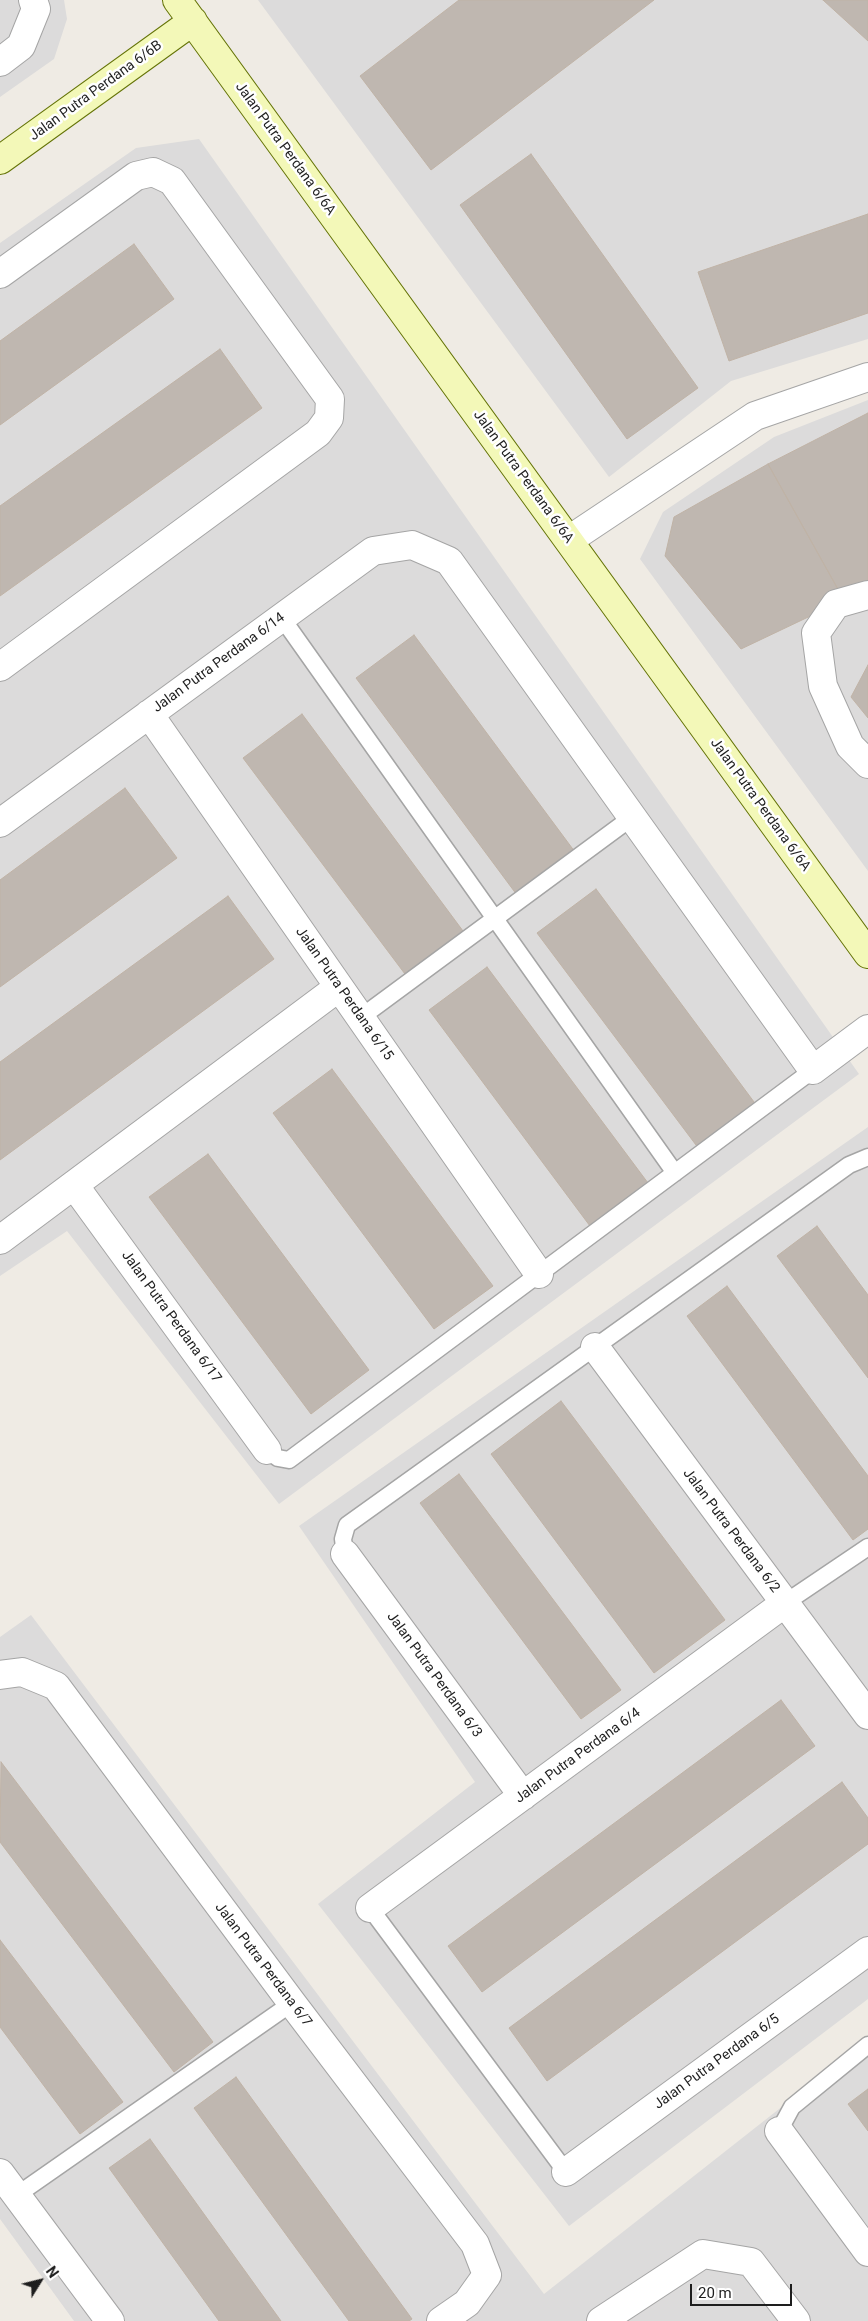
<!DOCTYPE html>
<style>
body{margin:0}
#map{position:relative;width:868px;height:2321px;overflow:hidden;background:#efebe4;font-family:Roboto,sans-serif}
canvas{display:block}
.north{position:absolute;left:15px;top:2256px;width:50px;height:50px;-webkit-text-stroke:4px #fff;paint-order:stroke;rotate:54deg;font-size:14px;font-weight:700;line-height:20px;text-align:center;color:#1e1e1e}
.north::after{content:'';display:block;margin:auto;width:18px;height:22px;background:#1e1e1e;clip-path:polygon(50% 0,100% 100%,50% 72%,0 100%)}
.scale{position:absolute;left:690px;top:2284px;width:102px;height:22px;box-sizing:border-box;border:2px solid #1e1e1e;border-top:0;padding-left:6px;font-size:15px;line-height:18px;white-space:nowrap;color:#1e1e1e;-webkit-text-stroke:4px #fff;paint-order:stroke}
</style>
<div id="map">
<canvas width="868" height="2321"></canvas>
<div class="north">N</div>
<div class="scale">20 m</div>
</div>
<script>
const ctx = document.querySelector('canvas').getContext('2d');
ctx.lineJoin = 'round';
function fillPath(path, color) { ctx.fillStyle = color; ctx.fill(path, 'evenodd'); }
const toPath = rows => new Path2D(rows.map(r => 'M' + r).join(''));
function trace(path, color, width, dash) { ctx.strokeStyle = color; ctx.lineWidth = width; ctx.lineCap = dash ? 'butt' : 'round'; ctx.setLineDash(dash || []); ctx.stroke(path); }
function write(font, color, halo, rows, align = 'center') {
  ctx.font = font + ' Roboto,sans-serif'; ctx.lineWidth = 5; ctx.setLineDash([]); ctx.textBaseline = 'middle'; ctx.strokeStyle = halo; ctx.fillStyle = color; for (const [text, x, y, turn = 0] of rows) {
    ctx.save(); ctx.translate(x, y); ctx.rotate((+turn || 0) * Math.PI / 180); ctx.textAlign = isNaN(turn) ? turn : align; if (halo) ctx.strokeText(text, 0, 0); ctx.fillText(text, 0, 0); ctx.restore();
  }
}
fillPath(toPath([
 [0,0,64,0,67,19,54,59,0,97],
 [258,0,868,0,868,339,731,381,609,477],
 [199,139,859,1074,279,1504,67,1231,0,1276,0,243,136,148],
 [868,400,868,871,640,559,663,512,774,437],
 [868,1127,868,1999,569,2226,318,1904,475,1782,299,1526],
 [31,1615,544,2294,868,2039,868,2321,74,2321,0,2219,0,1637]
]), '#dcdbdb');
const building = toPath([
 [459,0,654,0,431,170,360,76,459,0],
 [823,0,868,0,868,41,823,0],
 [531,154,698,388,627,439,460,205,531,154],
 [868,214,868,313,729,361,698,272,868,214],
 [134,244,174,299,0,425,0,341,134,244],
 [220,349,262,408,0,596,0,506,220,349],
 [868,413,868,590,844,600,768,464,868,413],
 [768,464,844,600,741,649,665,556,674,517,768,464],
 [414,635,575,852,517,895,356,678,414,635],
 [868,665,868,718,851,697,868,665],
 [302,714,463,931,405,974,243,758,302,714],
 [125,788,177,858,0,987,0,880,125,788],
 [596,889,757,1106,699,1149,537,933,596,889],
 [228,896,274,959,0,1160,0,1062,228,896],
 [487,967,648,1183,590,1226,429,1010,487,967],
 [332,1069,493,1286,434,1329,273,1113,332,1069],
 [208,1154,369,1370,311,1414,149,1197,208,1154],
 [817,1226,868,1295,868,1378,777,1256,817,1226],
 [727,1286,868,1476,868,1529,853,1540,687,1316,727,1286],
 [561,1401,725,1620,654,1673,491,1454,561,1401],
 [459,1474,621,1690,581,1719,420,1503,459,1474],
 [781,1700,815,1746,482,1992,448,1946,781,1700],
 [1,1762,213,2042,174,2072,0,1842,1,1762],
 [842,1782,868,1818,868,1844,547,2081,509,2028,842,1782],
 [0,1940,123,2102,80,2134,0,2027,0,1940],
 [236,2077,412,2319,409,2321,349,2321,194,2108,236,2077],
 [868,2089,868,2131,848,2104,868,2089],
 [150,2139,281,2321,219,2321,109,2168,150,2139]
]);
fillPath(building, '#bfb7b0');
trace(building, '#c0b3a6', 1);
const lane = toPath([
 [282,618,675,1173],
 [360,1018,631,818],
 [267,1450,278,1458,289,1460,813,1070],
 [345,1554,343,1539,347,1525,849,1165,868,1157],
 [785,1603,868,1547],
 [370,1908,566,2172],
 [779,2131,792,2107,868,2045],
 [17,2195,292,2003]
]);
const street = toPath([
 [0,62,21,46,36,9,33,0],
 [0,274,136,176,153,172,172,181,330,399,329,418,318,433,0,667],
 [569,540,755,416,868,377],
 [868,595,836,604,816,633,823,686,850,746,868,764],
 [149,714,539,1274],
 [0,823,373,551,412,545,449,561,813,1070,868,1029],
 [74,1185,267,1450],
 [0,1240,339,987],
 [595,1347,868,1715],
 [345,1554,523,1796],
 [0,1675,22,1672,56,1686,292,2003,475,2244,487,2275,467,2303,441,2321],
 [370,1908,785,1603],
 [779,2131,868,2252],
 [566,2172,868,1951],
 [0,2173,110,2321],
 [601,2321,703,2254,751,2262,796,2321]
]);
const secondary = toPath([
 [177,0,868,954],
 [0,160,193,21]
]);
trace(lane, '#a5a5a5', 19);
trace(street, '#a5a5a5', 30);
trace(secondary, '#647306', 30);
trace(lane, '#fff', 16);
trace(street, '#fff', 28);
trace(secondary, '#f3f8b8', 28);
write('14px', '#1e1e1e', '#fff', [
 ["Jalan Putra Perdana 6/6B",96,91,-36],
 ["Jalan Putra Perdana 6/6A",285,149,54],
 ["Jalan Putra Perdana 6/6A",523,477,54],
 ["Jalan Putra Perdana 6/14",219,663,-36],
 ["Jalan Putra Perdana 6/6A",760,805,54],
 ["Jalan Putra Perdana 6/15",344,994,55],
 ["Jalan Putra Perdana 6/17",171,1317,54],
 ["Jalan Putra Perdana 6/2",731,1531,53],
 ["Jalan Putra Perdana 6/3",434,1675,54],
 ["Jalan Putra Perdana 6/4",578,1756,-36],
 ["Jalan Putra Perdana 6/7",263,1965,53],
 ["Jalan Putra Perdana 6/5",717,2062,-36]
]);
</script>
